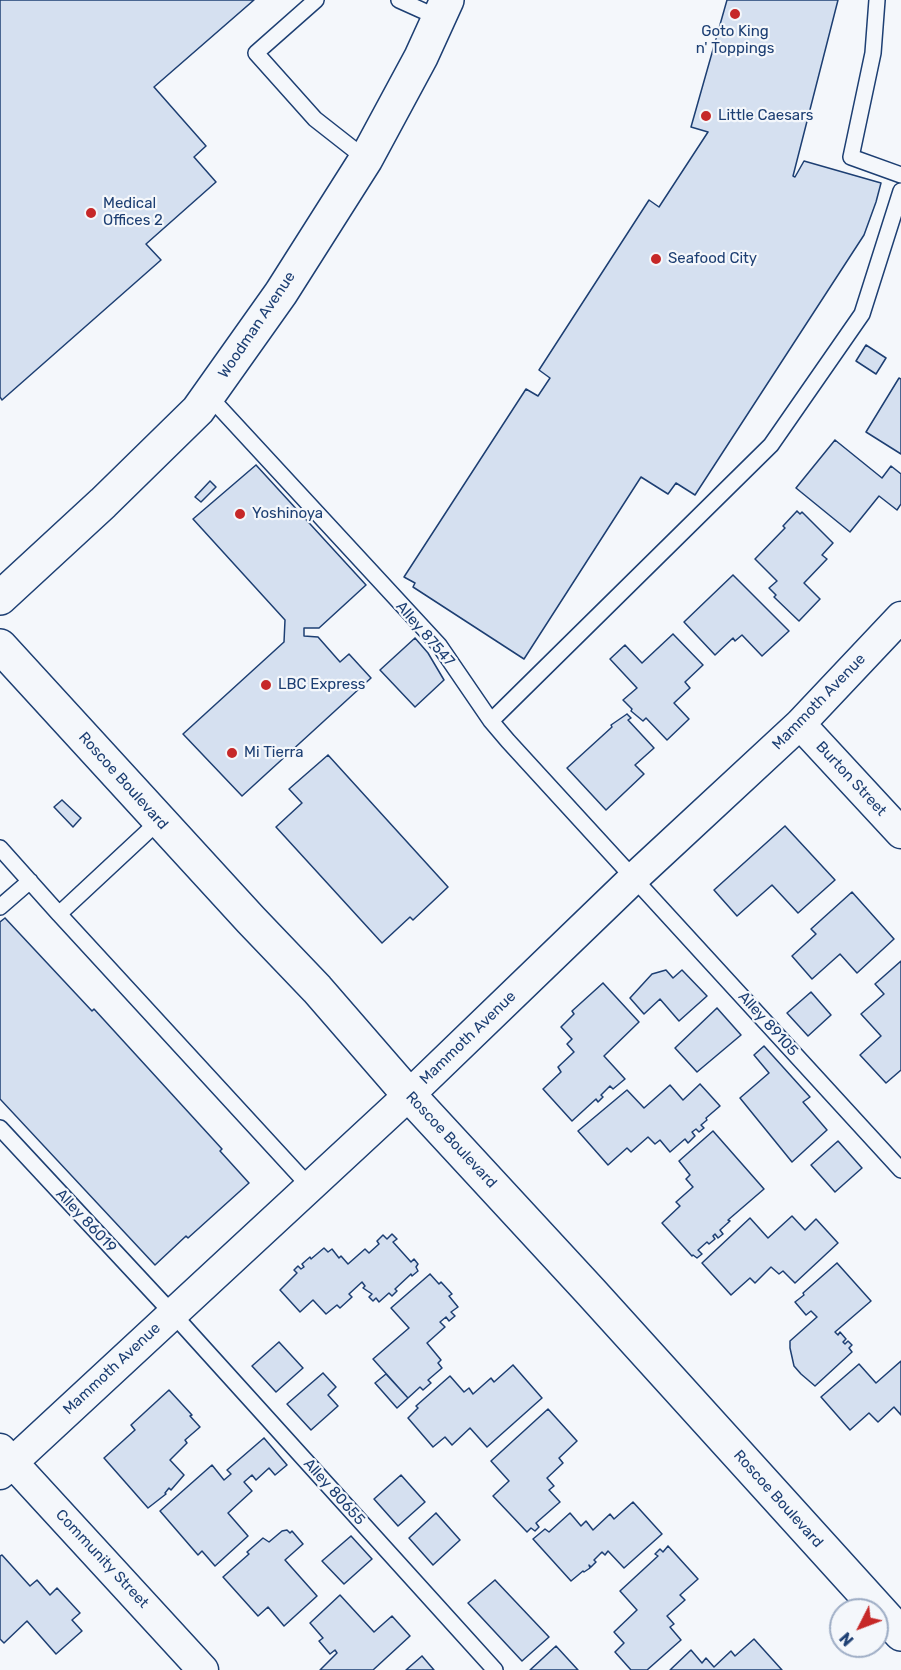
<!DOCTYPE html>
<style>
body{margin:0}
#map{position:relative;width:901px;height:1670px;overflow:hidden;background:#f4f7fb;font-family:Rubik,sans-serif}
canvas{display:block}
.north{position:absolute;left:829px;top:1598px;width:60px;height:60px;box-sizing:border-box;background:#f4f7fb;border:2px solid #9eadc5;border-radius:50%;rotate:228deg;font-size:16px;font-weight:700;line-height:24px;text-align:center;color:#1d3f73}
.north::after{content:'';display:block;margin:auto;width:21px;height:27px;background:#c62828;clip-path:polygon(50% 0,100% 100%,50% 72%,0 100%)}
</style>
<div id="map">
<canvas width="901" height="1670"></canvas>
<div class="north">N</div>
</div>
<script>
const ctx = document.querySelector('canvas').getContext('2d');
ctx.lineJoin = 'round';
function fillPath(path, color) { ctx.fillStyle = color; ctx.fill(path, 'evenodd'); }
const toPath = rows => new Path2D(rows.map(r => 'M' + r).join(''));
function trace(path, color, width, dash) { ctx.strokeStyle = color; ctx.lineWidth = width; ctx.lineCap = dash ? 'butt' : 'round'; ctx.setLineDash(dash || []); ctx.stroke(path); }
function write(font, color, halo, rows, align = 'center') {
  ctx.font = font + ' Rubik,sans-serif'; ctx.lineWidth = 4.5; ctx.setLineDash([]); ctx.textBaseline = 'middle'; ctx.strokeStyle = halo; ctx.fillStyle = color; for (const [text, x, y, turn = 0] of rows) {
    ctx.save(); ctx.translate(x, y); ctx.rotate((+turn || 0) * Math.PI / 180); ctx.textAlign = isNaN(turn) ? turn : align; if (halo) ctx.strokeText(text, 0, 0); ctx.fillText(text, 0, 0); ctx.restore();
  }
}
const building = toPath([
 [0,0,254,0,154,87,206,146,194,157,216,182,146,244,161,260,2,400,0,397,0,0],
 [727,0,838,0,793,176,795,177,804,161,881,183,876,202,864,235,695,495,676,483,668,494,641,477,524,659,413,587,415,583,404,577,526,389,538,396,550,378,539,370,649,200,659,207,708,132,691,127,727,0],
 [866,345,886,358,876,374,856,361,866,345],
 [899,378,901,379,901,454,866,432,899,378],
 [835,440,882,478,891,466,901,474,901,504,897,510,879,496,850,532,796,488,835,440],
 [256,465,366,585,319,628,304,628,304,636,318,637,340,662,349,654,371,678,242,796,183,734,284,642,285,620,193,519,256,465],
 [210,481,216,487,201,502,195,497,210,481],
 [797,511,800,514,802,512,833,543,822,555,827,559,804,583,820,599,799,621,774,597,776,595,769,588,777,581,755,559,785,528,783,526,797,511],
 [733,575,789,631,762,656,742,635,735,641,733,638,715,655,684,622,733,575],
 [673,634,703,665,685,682,690,688,674,703,689,719,667,740,646,718,643,721,631,711,632,709,623,700,637,688,610,659,625,645,642,663,673,634],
 [415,638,428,653,444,680,415,707,380,670,415,638],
 [627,714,631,718,628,720,654,748,635,765,644,774,606,810,567,768,612,727,611,725,627,714],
 [328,755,448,887,413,920,410,917,382,943,276,827,302,803,289,789,328,755],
 [62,800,81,818,73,827,54,807,62,800],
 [785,826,835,880,798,913,772,885,737,916,714,890,785,826],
 [852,892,894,939,857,973,840,954,812,979,792,956,816,934,811,929,852,892],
 [5,918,92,1011,94,1009,222,1149,220,1151,249,1183,188,1238,186,1236,155,1265,0,1099,0,922,5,918],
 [901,961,901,1070,886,1083,860,1055,881,1036,861,1014,884,994,875,984,901,961],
 [666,970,673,978,682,970,707,996,679,1021,660,999,644,1014,630,998,652,974,666,970],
 [603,983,639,1022,604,1056,625,1079,613,1089,610,1086,601,1095,603,1097,598,1102,596,1099,572,1121,543,1089,561,1072,558,1067,574,1052,567,1044,572,1039,561,1027,574,1014,572,1011,603,983],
 [811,992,831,1015,808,1036,787,1013,811,992],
 [717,1008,741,1035,697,1072,675,1048,717,1008],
 [764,1046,810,1097,803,1102,827,1130,792,1162,740,1098,769,1073,754,1055,764,1046],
 [700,1084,720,1106,706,1118,707,1120,701,1125,704,1128,699,1132,696,1129,692,1132,695,1136,688,1143,685,1139,670,1152,660,1140,655,1144,648,1137,631,1152,627,1148,608,1165,578,1131,627,1090,644,1108,670,1085,683,1100,700,1084],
 [713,1131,764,1189,728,1220,730,1221,720,1230,723,1234,718,1238,715,1234,713,1236,715,1239,709,1244,707,1242,698,1250,702,1254,697,1258,693,1255,692,1256,662,1223,680,1206,676,1202,693,1187,686,1179,690,1175,679,1161,713,1131],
 [838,1141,862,1168,835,1192,811,1165,838,1141],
 [792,1216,805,1230,816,1219,838,1243,795,1283,783,1271,779,1274,771,1267,755,1283,750,1278,731,1295,702,1263,750,1218,768,1238,792,1216],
 [392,1234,397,1239,393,1242,411,1262,414,1259,418,1264,416,1267,418,1271,412,1276,411,1274,395,1289,397,1291,392,1296,389,1293,379,1302,376,1298,373,1301,369,1297,372,1294,363,1288,365,1286,362,1282,349,1294,352,1297,340,1308,337,1305,326,1314,313,1300,300,1312,280,1290,297,1273,294,1270,298,1266,301,1269,304,1267,302,1264,310,1257,311,1259,324,1248,328,1252,332,1249,339,1258,341,1256,348,1264,365,1249,369,1253,379,1244,377,1241,383,1235,387,1239,392,1234],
 [837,1263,871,1301,835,1332,838,1335,840,1332,846,1339,843,1342,845,1344,848,1341,852,1345,849,1348,852,1352,815,1386,801,1374,794,1366,790,1348,790,1341,817,1317,811,1311,806,1315,795,1302,804,1295,803,1293,837,1263],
 [430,1274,439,1284,441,1282,452,1294,449,1296,458,1307,451,1312,455,1316,449,1321,446,1317,440,1322,445,1327,427,1343,441,1360,438,1363,442,1368,428,1380,431,1383,423,1390,420,1387,408,1398,373,1359,409,1328,391,1308,430,1274],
 [279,1342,303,1368,276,1392,252,1366,279,1342],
 [901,1361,901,1415,894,1407,878,1422,869,1413,850,1430,821,1397,859,1364,876,1383,901,1361],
 [513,1365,542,1398,487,1447,470,1428,452,1445,445,1437,433,1447,408,1418,418,1408,416,1406,450,1376,464,1392,469,1388,473,1394,491,1378,494,1382,513,1365],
 [323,1373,336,1387,328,1395,338,1406,311,1430,287,1404,323,1373],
 [386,1374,408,1398,397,1408,375,1383,386,1374],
 [169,1390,192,1415,190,1416,200,1427,185,1440,187,1443,170,1460,184,1475,171,1490,169,1488,165,1493,166,1494,148,1508,104,1458,135,1430,131,1425,169,1390],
 [548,1409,577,1441,559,1458,563,1463,547,1478,554,1486,549,1490,560,1502,536,1523,539,1527,535,1531,531,1528,527,1532,493,1496,509,1481,491,1461,548,1409],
 [264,1438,287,1465,275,1475,269,1468,256,1480,252,1475,244,1482,252,1491,228,1513,248,1536,215,1566,202,1551,198,1555,160,1511,212,1465,224,1480,231,1474,227,1470,264,1438],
 [401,1475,425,1502,398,1526,374,1499,401,1475],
 [633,1502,662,1534,624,1568,608,1551,605,1555,602,1552,594,1560,596,1562,591,1567,589,1565,590,1568,584,1572,583,1571,571,1581,533,1539,545,1529,549,1532,570,1513,581,1526,586,1521,593,1530,610,1514,614,1519,633,1502],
 [436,1513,460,1540,433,1565,409,1538,436,1513],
 [287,1530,290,1533,292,1531,303,1544,285,1560,317,1596,284,1626,268,1607,258,1616,223,1577,249,1554,247,1552,263,1538,269,1542,282,1531,287,1530],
 [351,1536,372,1559,344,1584,322,1561,351,1536],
 [668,1546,698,1579,680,1595,685,1600,667,1616,674,1624,670,1627,681,1640,647,1670,631,1670,615,1652,624,1643,614,1632,637,1610,620,1591,658,1556,655,1554,660,1549,663,1552,668,1546],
 [2,1555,30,1586,37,1580,50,1595,57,1588,80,1613,72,1620,82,1631,56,1654,27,1621,4,1643,0,1639,0,1556,2,1555],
 [495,1580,549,1637,522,1661,468,1603,495,1580],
 [340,1595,374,1632,392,1616,410,1636,373,1670,320,1670,337,1653,335,1650,330,1654,319,1641,323,1638,310,1623,340,1595],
 [754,1639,782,1670,670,1670,691,1650,702,1663,706,1658,714,1667,731,1651,735,1656,754,1639],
 [556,1646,578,1670,530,1670,556,1646],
 [422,1656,434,1670,406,1670,422,1656]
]);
fillPath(building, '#d5e0f0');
trace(building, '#1d3f73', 1.5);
const lane = toPath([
 [316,0,256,53,315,119,366,159],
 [399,0,439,18],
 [877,0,873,53,851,157,901,175],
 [208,395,439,645,491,721,508,741,901,1170],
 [491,721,771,445,862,314,901,191],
 [160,820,59,914,310,1187],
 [0,848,59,914],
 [0,907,30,881],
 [0,1128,172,1313,495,1670]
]);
const street = toPath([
 [800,724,901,833],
 [0,1449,203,1670],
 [0,1474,409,1095,634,878,800,724,901,617]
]);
const primary = toPath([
 [0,598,103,503,198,410,281,293,366,159,421,57,447,0],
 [0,646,251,920,317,989,409,1095,591,1292,901,1634]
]);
trace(lane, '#1d3f73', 18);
trace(street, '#1d3f73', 33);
trace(primary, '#1d3f73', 36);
trace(lane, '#f4f7fb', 15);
trace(street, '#f4f7fb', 30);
trace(primary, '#f4f7fb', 33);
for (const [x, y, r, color] of [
 [735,14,6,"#c62828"],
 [706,116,6,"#c62828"],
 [91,213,6,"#c62828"],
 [656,259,6,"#c62828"],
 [240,514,6,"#c62828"],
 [266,685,6,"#c62828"],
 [232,753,6,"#c62828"]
]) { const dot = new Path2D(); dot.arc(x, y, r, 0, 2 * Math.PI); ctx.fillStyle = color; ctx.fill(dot); trace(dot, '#f4f7fb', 2); }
write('15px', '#1d3f73', '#f4f7fb', [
 ["Goto King",735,32,"center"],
 ["n' Toppings",735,49,"center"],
 ["Little Caesars",718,116],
 ["Medical",103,204],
 ["Offices 2",103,221],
 ["Seafood City",668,259],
 ["Yoshinoya",252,514],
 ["LBC Express",278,685],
 ["Mi Tierra",244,753]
], 'left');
write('15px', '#1d3f73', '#f4f7fb', [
 ["Woodman Avenue",257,325,-56],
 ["Alley 87547",425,634,49],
 ["Mammoth Avenue",819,702,-46],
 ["Burton Street",851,779,47],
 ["Roscoe Boulevard",123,781,48],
 ["Alley 89105",768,1024,48],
 ["Mammoth Avenue",468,1038,-44],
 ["Roscoe Boulevard",451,1140,47],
 ["Alley 86019",86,1221,47],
 ["Mammoth Avenue",112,1369,-43],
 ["Alley 80655",334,1492,48],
 ["Roscoe Boulevard",778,1499,48],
 ["Community Street",102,1559,47]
]);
</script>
